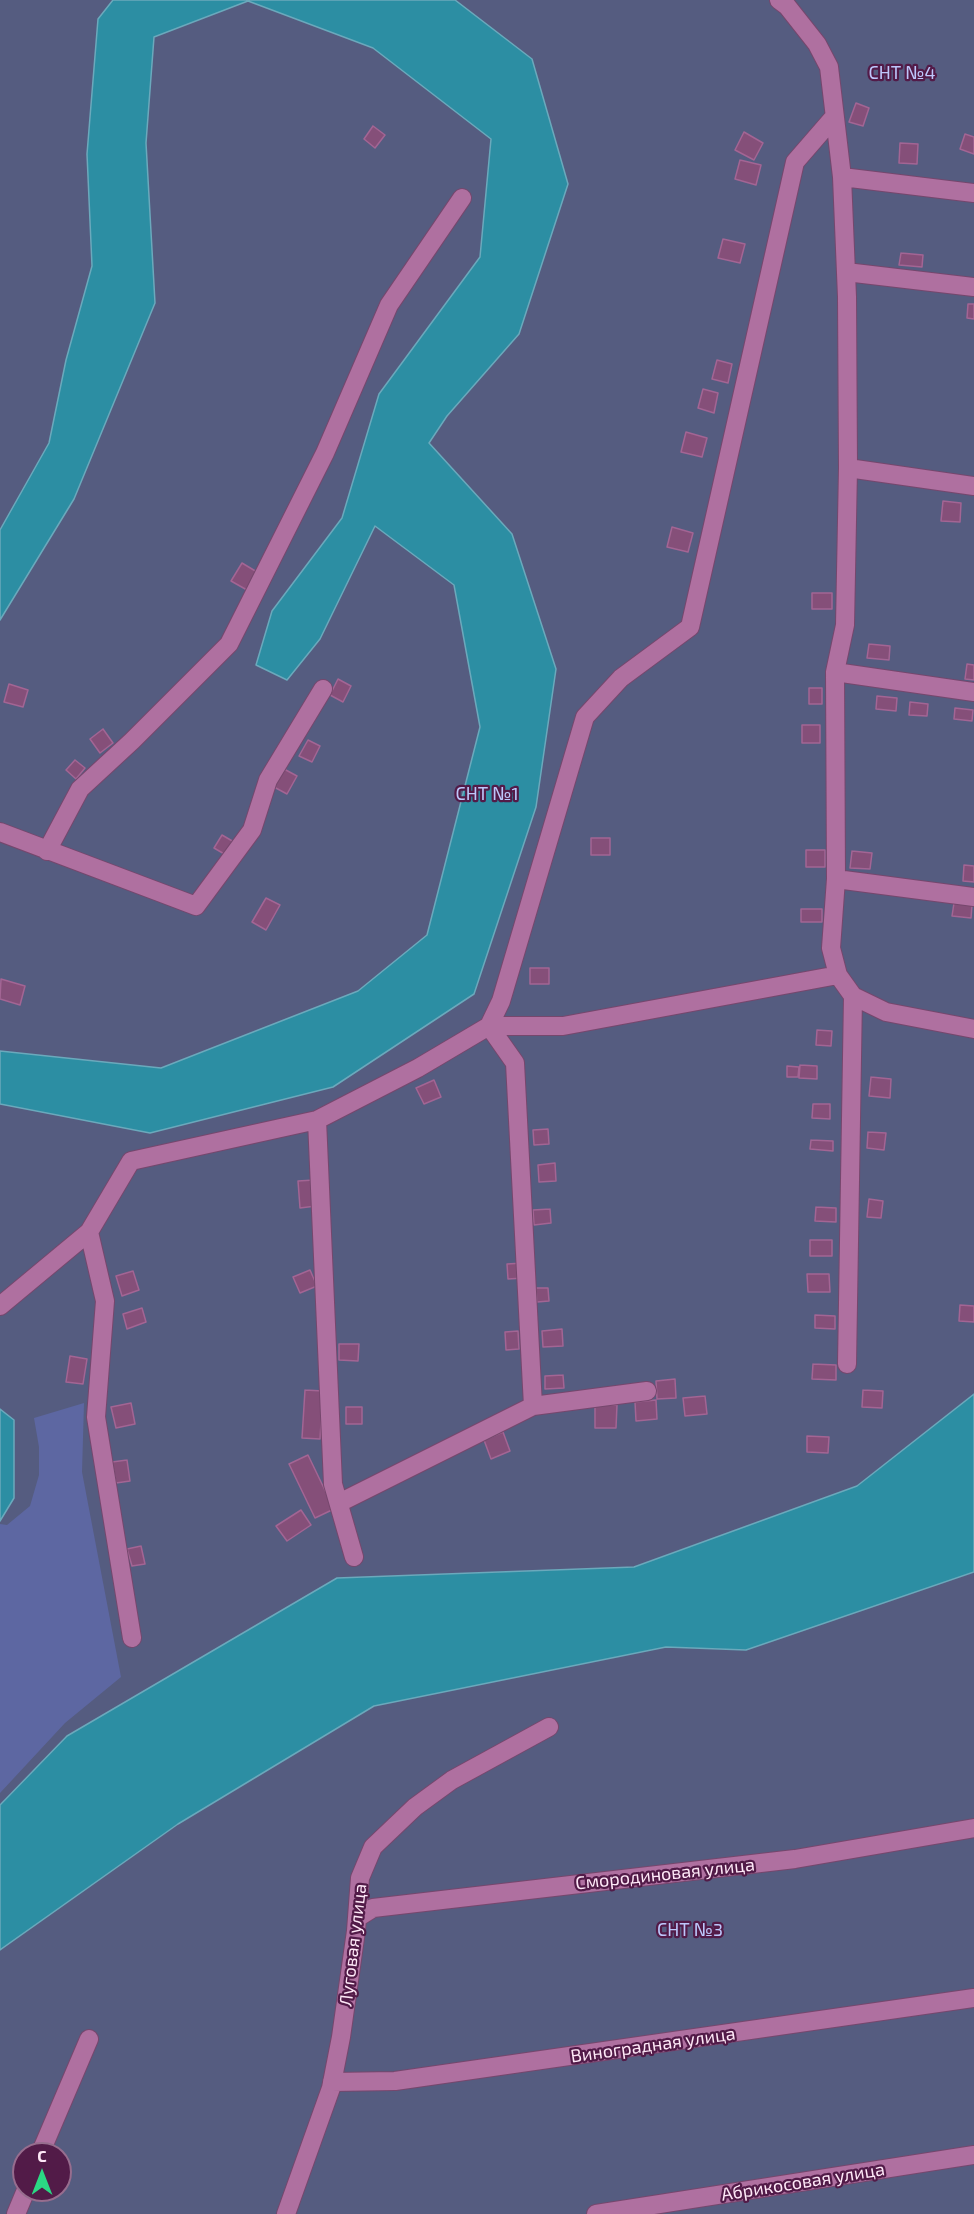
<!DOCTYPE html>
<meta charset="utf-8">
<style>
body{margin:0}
#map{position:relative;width:974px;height:2214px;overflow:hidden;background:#5e2653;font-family:"Exo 2",sans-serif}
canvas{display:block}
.north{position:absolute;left:12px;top:2142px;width:60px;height:60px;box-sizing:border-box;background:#521b48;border:2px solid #976d8e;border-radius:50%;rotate:0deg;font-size:16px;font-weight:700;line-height:24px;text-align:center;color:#fee8f7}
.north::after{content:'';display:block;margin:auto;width:21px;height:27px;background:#2bd884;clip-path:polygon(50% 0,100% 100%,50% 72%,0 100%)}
</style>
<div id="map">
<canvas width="974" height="2214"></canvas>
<div class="north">С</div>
</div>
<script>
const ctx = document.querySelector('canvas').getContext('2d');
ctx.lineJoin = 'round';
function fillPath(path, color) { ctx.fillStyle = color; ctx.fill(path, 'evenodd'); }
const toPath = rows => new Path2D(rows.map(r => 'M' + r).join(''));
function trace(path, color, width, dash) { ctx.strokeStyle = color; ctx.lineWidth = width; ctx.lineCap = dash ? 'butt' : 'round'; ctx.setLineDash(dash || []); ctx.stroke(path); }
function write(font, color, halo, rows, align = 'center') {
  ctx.font = font + ' "Exo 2",sans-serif'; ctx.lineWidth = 4.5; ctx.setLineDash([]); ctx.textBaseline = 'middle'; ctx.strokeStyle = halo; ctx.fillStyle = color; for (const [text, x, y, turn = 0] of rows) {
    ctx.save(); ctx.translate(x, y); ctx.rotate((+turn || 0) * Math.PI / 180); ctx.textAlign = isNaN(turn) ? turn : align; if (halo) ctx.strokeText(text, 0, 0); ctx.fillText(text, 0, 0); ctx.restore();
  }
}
fillPath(toPath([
 [0,0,974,0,974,1394,857,1486,634,1567,337,1578,0,1805],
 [974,1572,974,2214,0,2214,0,1950,178,1824,374,1706,666,1647,746,1650],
 [24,2154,60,2154,60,2190,24,2190]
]), '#555c80');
fillPath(toPath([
 [84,1403,82,1472,121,1677,65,1723,0,1793,0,1524,7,1525,30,1506,39,1475,39,1447,34,1418]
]), '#5d67a2');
const water = toPath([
 [113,0,455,0,532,59,568,184,519,334,447,416,429,443,512,534,556,669,536,807,474,994,333,1087,150,1133,0,1104,0,1051,161,1068,358,991,427,935,480,727,454,585,375,526,320,639,287,680,256,665,272,611,342,518,379,394,480,257,491,139,373,48,248,1,154,37,146,143,155,303,74,499,0,620,0,530,49,443,66,360,92,266,87,154,98,19,113,0],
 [974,1394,974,1572,746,1650,666,1647,374,1706,178,1824,0,1950,0,1805,67,1736,337,1578,634,1567,857,1486,974,1394],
 [0,1409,14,1420,14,1498,0,1521,0,1409]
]);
fillPath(water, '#2c8ea3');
trace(water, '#6ba9bc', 1.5);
const building = toPath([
 [856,103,869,108,863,126,849,122,856,103],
 [373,126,385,135,375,148,364,139,373,126],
 [744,132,763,143,754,160,735,150,744,132],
 [965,134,974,137,974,154,960,149,965,134],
 [900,143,918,144,917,164,899,163,900,143],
 [740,160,761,165,756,185,735,179,740,160],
 [723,239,745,244,740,263,718,258,723,239],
 [901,253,923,255,922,267,899,265,901,253],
 [968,304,974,304,974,319,967,318,968,304],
 [717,360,732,364,728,383,712,379,717,360],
 [703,389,718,393,714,413,698,408,703,389],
 [686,432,707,438,702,457,681,452,686,432],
 [943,501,961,503,960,522,941,521,943,501],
 [672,527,693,533,688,552,667,547,672,527],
 [242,563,257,572,247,590,231,581,242,563],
 [812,593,832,593,832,609,812,609,812,593],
 [869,644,890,646,889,660,867,658,869,644],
 [967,664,974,665,974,680,965,679,967,664],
 [338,679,351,686,343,702,330,695,338,679],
 [9,684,28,690,23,707,4,702,9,684],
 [809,688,822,688,822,704,809,704,809,688],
 [877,696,897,698,896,711,876,709,877,696],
 [910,702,928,704,927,716,909,715,910,702],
 [955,708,973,710,972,721,954,719,955,708],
 [802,725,820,725,820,743,802,743,802,725],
 [103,729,113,743,100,753,90,739,103,729],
 [308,740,320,746,312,762,299,756,308,740],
 [75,760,85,768,76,779,66,770,75,760],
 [284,769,297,776,287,794,274,787,284,769],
 [222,835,234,842,226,855,214,848,222,835],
 [591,838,610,838,610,855,591,855,591,838],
 [806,850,825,850,825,867,806,867,806,850],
 [852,851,872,853,870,869,850,868,852,851],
 [964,865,974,866,974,882,963,881,964,865],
 [266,898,280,905,266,930,252,922,266,898],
 [954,903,972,905,971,918,952,916,954,903],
 [801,909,822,909,822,922,801,922,801,909],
 [530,968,549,968,549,984,530,984,530,968],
 [1,979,25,986,20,1005,0,999,1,979],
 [817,1030,832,1031,831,1046,816,1045,817,1030],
 [800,1065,817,1066,817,1079,799,1078,800,1065],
 [787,1066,799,1067,798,1077,787,1077,787,1066],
 [871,1077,891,1079,890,1098,869,1096,871,1077],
 [434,1080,441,1097,424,1104,416,1088,434,1080],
 [813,1104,830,1104,830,1119,812,1118,813,1104],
 [548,1129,549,1144,534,1145,533,1130,548,1129],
 [868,1132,886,1133,884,1150,867,1148,868,1132],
 [811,1140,833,1141,833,1151,810,1149,811,1140],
 [555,1163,556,1181,539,1182,538,1165,555,1163],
 [314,1180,316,1206,300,1208,298,1181,314,1180],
 [869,1199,883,1201,881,1218,867,1217,869,1199],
 [816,1207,836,1208,836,1222,815,1221,816,1207],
 [550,1209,551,1223,534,1225,533,1210,550,1209],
 [810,1240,832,1240,832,1256,810,1256,810,1240],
 [523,1263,524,1278,508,1279,507,1264,523,1263],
 [310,1270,317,1286,300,1293,293,1277,310,1270],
 [133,1271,139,1290,122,1296,116,1276,133,1271],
 [807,1274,829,1274,830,1292,808,1292,807,1274],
 [536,1288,548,1288,549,1301,537,1302,536,1288],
 [960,1305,974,1306,974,1322,959,1321,960,1305],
 [142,1308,146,1322,127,1329,123,1314,142,1308],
 [815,1315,835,1316,835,1329,815,1328,815,1315],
 [562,1329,563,1346,543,1347,542,1331,562,1329],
 [518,1331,519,1349,506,1350,505,1332,518,1331],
 [339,1344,359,1344,358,1361,339,1360,339,1344],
 [70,1356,87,1359,83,1384,66,1382,70,1356],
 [813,1364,836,1365,836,1380,812,1379,813,1364],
 [563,1375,564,1388,545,1389,545,1376,563,1375],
 [675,1379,676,1398,657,1399,656,1381,675,1379],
 [305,1390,323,1391,320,1439,302,1438,305,1390],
 [863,1390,883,1391,882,1408,862,1407,863,1390],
 [705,1396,707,1414,685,1416,683,1398,705,1396],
 [656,1400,657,1419,636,1421,635,1402,656,1400],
 [131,1403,135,1424,116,1428,111,1407,131,1403],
 [595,1404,617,1405,616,1428,595,1428,595,1404],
 [346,1407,362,1407,362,1424,346,1424,346,1407],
 [503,1432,510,1451,491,1459,484,1440,503,1432],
 [807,1436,829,1437,828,1453,807,1452,807,1436],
 [308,1455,334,1509,315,1518,289,1464,308,1455],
 [127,1460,130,1481,116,1483,112,1462,127,1460],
 [301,1510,311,1525,287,1541,276,1526,301,1510],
 [141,1546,145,1564,132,1566,127,1549,141,1546]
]);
fillPath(building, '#854f79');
trace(building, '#a36594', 1.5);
const minor = toPath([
 [779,0,787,6,817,44,829,67,842,177,847,297,848,468,845,625,835,672,836,879,831,948,838,975,853,996,886,1012,974,1029],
 [842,177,974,193],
 [846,272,974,287],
 [848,468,974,486],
 [835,672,974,692],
 [0,832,196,906,252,830,268,780,323,689],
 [47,851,80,789,132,741,229,644,325,453,389,305,462,198],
 [836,879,974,897],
 [489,1026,563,1026,838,975],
 [317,1120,333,1484,354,1557],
 [89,1232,105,1301,96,1417,132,1638],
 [0,1306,89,1232,131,1161,317,1120,418,1068,489,1026,501,1001,585,717,621,678,690,627,795,162,834,117],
 [847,1364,853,996],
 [533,1406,647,1391],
 [339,1503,533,1406,515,1063,489,1026],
 [357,1918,373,1908,795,1859,974,1828],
 [332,2082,395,2081,974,1998],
 [40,2154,89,2039],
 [16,2214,26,2190],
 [286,2214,331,2088,341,2037,356,1931,360,1878,373,1847,415,1807,452,1780,549,1727],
 [596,2214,974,2155]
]);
trace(minor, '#76476d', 20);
trace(minor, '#af70a0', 18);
write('18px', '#bdc7fb', '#521b48', [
 ["СНТ №4",902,73],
 ["СНТ №1",487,794],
 ["СНТ №3",690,1930]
]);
write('18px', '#fee8f7', '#521b48', [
 ["Смородиновая улица",665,1874,-6],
 ["Луговая улица",353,1945,-83],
 ["Виноградная улица",653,2045,-8],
 ["Абрикосовая улица",803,2182,-9]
]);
</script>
